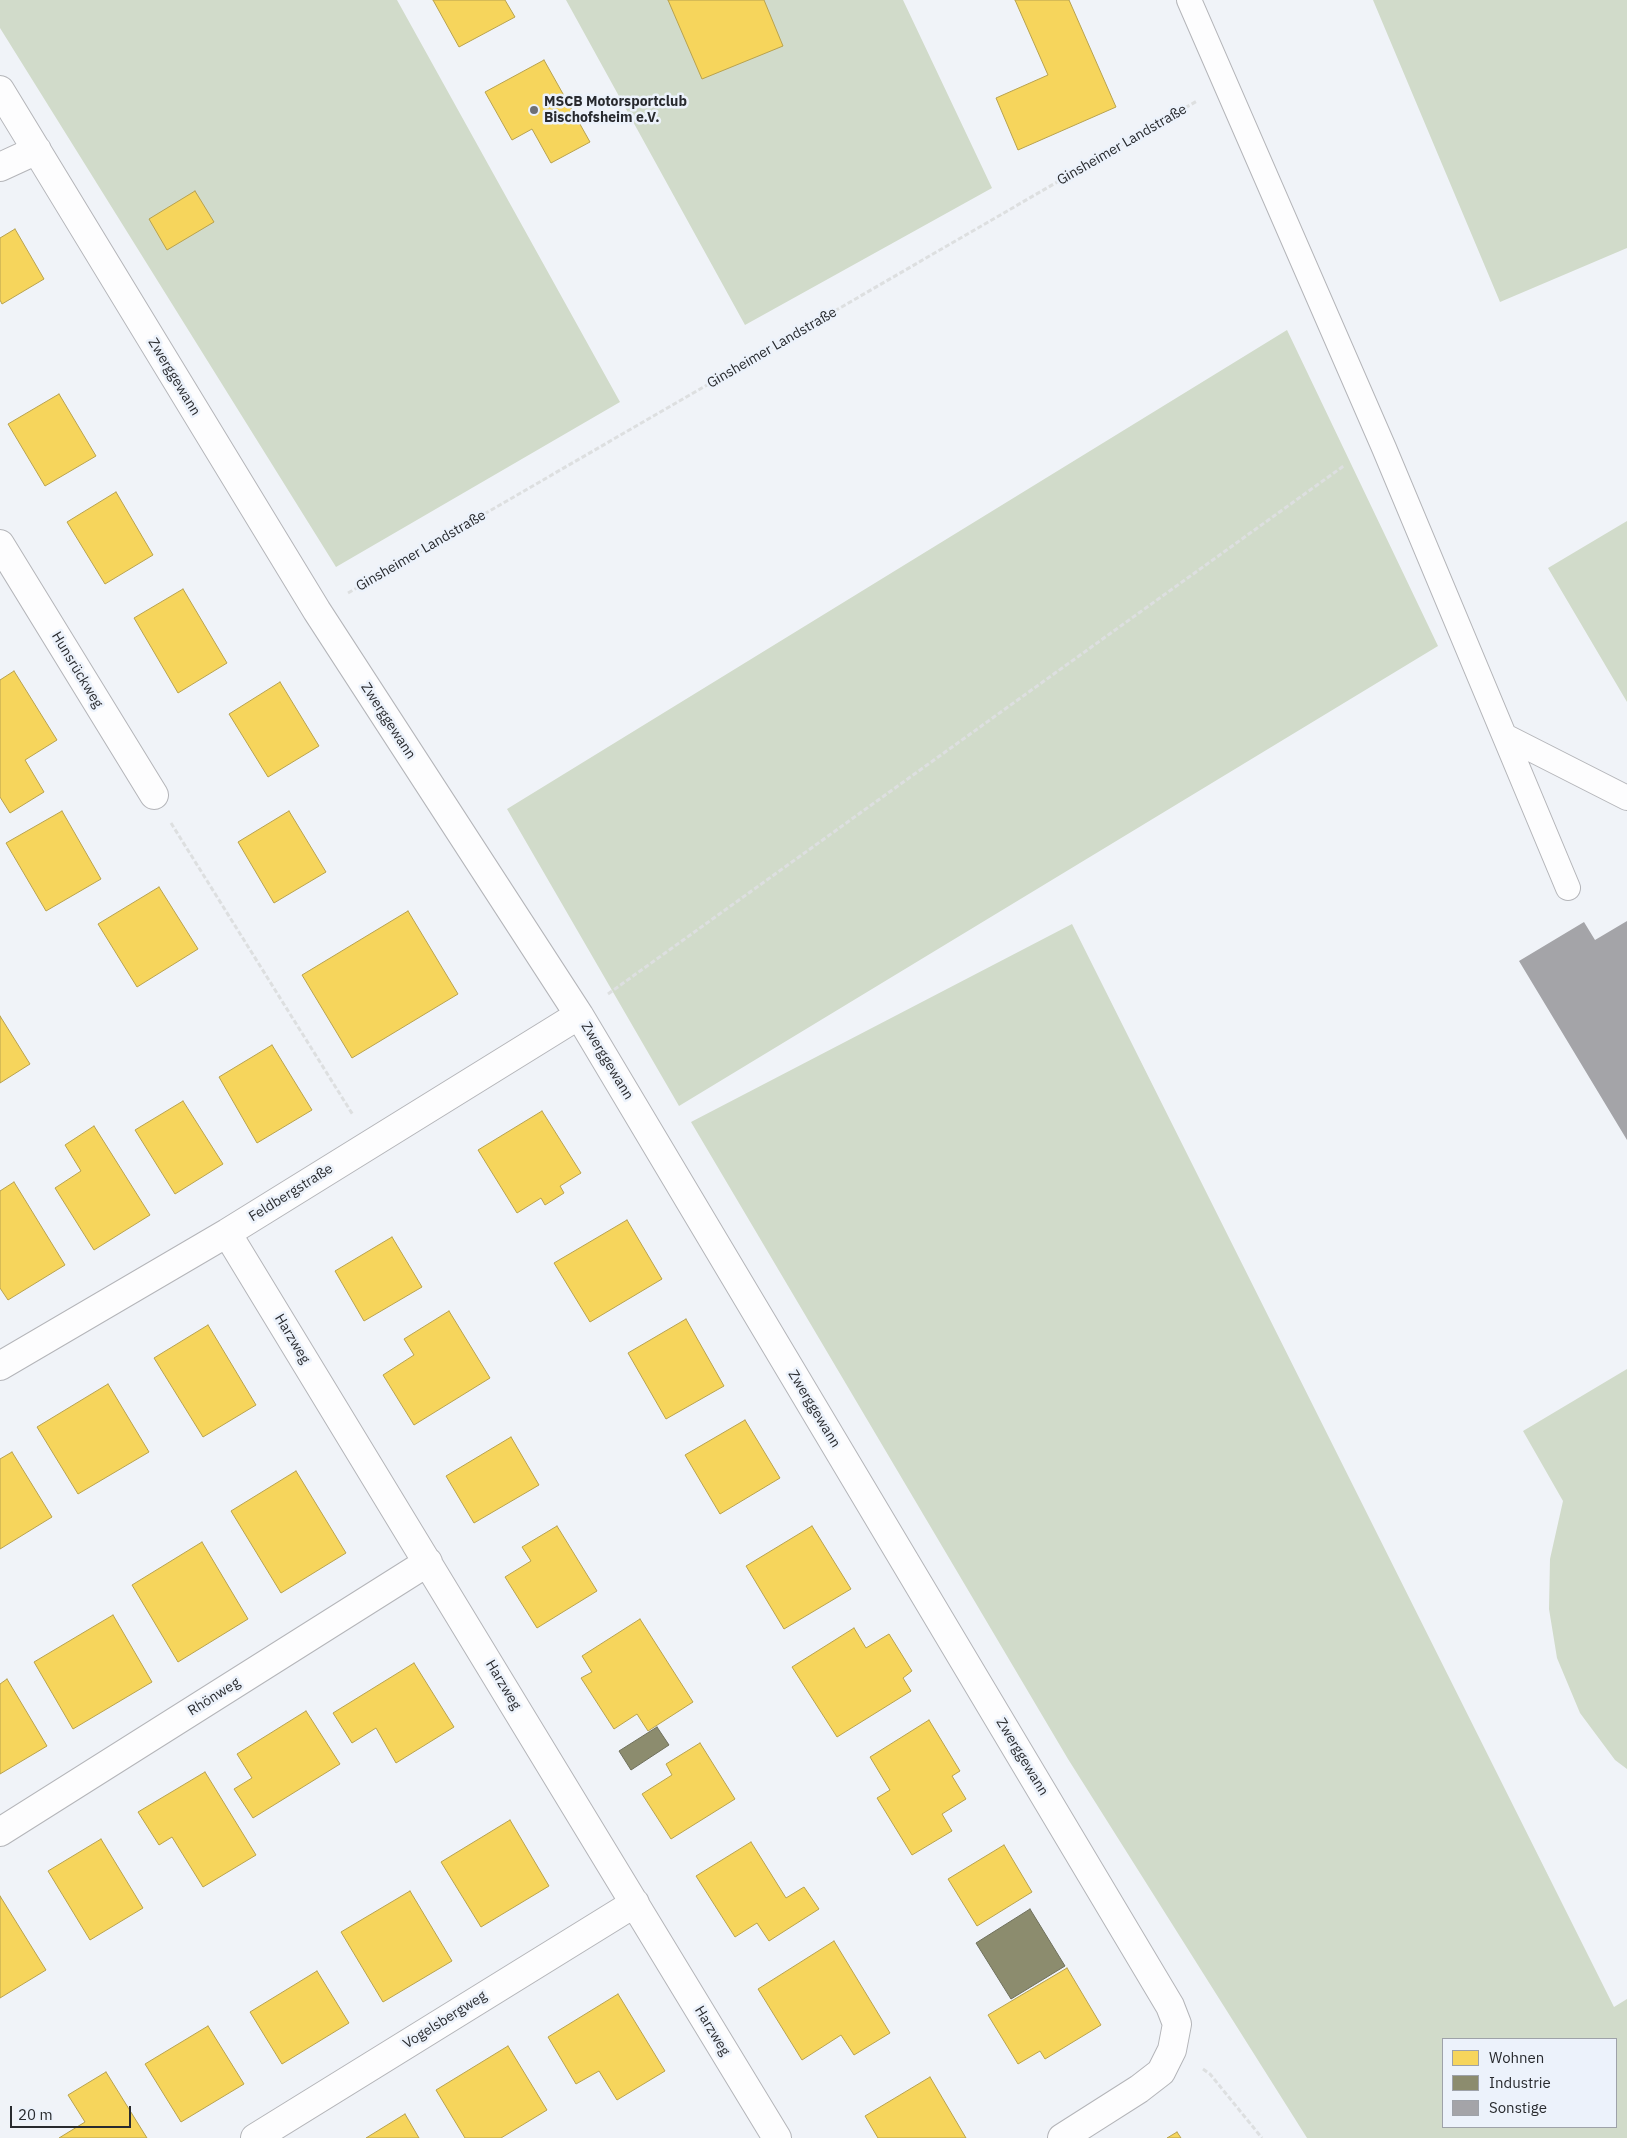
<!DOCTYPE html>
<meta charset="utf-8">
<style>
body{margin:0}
#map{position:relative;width:1627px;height:2138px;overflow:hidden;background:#f0f3f8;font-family:"IBM Plex Sans",sans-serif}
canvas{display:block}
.legend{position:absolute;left:1442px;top:2038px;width:175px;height:90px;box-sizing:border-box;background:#ecf2fb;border:1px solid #9ea2a9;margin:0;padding:6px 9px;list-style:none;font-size:15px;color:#282a2e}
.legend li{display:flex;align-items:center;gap:10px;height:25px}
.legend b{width:25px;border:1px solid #9ea2a9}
.scale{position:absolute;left:10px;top:2106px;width:121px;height:22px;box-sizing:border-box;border:2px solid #282a2e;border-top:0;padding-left:6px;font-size:15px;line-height:18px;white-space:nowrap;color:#282a2e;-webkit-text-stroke:4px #ecf2fb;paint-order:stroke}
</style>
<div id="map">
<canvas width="1627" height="2138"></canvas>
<ul class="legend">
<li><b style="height:14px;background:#f6d55c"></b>Wohnen</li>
<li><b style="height:14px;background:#8c8c6e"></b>Industrie</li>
<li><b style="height:14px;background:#a4a4a8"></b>Sonstige</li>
</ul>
<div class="scale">20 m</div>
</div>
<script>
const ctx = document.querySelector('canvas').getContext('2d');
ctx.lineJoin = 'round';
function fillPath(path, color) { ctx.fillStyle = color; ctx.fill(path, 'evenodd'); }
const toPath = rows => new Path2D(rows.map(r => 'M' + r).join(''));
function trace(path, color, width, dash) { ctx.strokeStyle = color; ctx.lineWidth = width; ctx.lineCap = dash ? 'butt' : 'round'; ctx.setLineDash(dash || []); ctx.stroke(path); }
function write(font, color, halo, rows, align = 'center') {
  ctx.font = font + ' "IBM Plex Sans",sans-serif'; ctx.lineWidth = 5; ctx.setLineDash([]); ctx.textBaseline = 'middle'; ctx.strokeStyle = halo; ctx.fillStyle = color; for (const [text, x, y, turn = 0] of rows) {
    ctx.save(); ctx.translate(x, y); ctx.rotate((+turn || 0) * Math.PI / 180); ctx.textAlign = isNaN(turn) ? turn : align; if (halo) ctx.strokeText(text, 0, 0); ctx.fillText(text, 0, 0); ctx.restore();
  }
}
fillPath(toPath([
 [0,0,397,0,620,402,336,567,0,28],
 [566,0,903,0,992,188,745,325],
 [1373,0,1627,0,1627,248,1500,302],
 [1287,330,1438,646,679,1106,507,809],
 [1627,521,1627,702,1548,568],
 [1072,924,1614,2007,1627,1999,1627,2138,1307,2138,1068,1759,691,1122],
 [1443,2039,1616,2039,1616,2127,1443,2127],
 [1627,1369,1627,1769,1615,1760,1580,1713,1557,1658,1549,1609,1550,1559,1563,1501,1523,1431]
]), '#d1dbca');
const homes = toPath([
 [433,0,505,0,515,17,459,47,433,0],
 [668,0,764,0,783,46,702,79,668,0],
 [1015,0,1069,0,1116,107,1018,150,996,98,1048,75,1015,0],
 [544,60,590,142,551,163,532,129,512,140,485,92,544,60],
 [195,191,214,222,167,250,149,219,195,191],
 [15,229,44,279,2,304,0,300,0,238,15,229],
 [59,394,96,456,45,486,8,424,59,394],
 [116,492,153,555,105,584,67,522,116,492],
 [183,589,227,663,178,693,134,618,183,589],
 [14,671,57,740,25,760,44,792,10,813,0,797,0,680,14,671],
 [280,682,319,746,268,777,229,714,280,682],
 [62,811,101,879,46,911,6,843,62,811],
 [289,811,326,872,274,903,238,842,289,811],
 [159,887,198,949,137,987,98,924,159,887],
 [408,911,458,994,352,1058,302,975,408,911],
 [0,1016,30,1064,0,1083,0,1016],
 [272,1045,312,1110,257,1143,219,1077,272,1045],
 [183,1101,223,1164,175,1194,135,1130,183,1101],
 [542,1111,581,1173,560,1186,564,1193,545,1205,541,1198,517,1213,478,1150,542,1111],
 [94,1126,150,1215,94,1250,55,1188,81,1171,65,1145,94,1126],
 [14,1182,65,1265,8,1300,0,1288,0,1191,14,1182],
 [627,1220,662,1279,590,1322,554,1263,627,1220],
 [392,1237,422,1287,364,1321,335,1271,392,1237],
 [449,1311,490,1378,414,1425,383,1375,414,1355,404,1339,449,1311],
 [686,1319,724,1386,666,1419,628,1353,686,1319],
 [208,1325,256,1405,203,1437,154,1358,208,1325],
 [108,1384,149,1452,78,1494,37,1427,108,1384],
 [745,1420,780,1478,720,1514,685,1455,745,1420],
 [511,1437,539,1485,474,1523,446,1476,511,1437],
 [12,1452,52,1517,0,1549,0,1459,12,1452],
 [296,1471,346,1553,281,1593,231,1511,296,1471],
 [557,1526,597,1591,537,1628,505,1577,531,1561,522,1547,557,1526],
 [812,1526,851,1589,784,1629,746,1566,812,1526],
 [202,1542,248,1619,178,1662,132,1585,202,1542],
 [113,1615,152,1682,73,1729,34,1662,113,1615],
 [640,1619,693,1702,648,1731,637,1714,614,1729,581,1678,592,1672,582,1656,640,1619],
 [854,1628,866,1648,889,1634,912,1671,903,1678,911,1691,837,1737,792,1667,854,1628],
 [414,1663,454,1727,396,1763,376,1728,352,1743,333,1713,414,1663],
 [7,1679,47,1746,0,1774,0,1684,7,1679],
 [306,1711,340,1764,253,1818,234,1789,252,1778,237,1754,306,1711],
 [929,1720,960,1771,952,1776,966,1799,942,1814,952,1831,912,1855,877,1798,890,1790,870,1757,929,1720],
 [700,1743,735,1799,671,1839,642,1794,672,1775,666,1764,700,1743],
 [205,1772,256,1855,203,1887,172,1837,159,1845,138,1812,205,1772],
 [510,1820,549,1886,481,1927,441,1862,510,1820],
 [101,1839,143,1908,90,1940,48,1871,101,1839],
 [751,1842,786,1898,804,1887,819,1909,769,1941,757,1923,735,1937,696,1876,751,1842],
 [1004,1845,1032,1892,977,1926,948,1879,1004,1845],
 [410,1891,452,1961,383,2002,341,1932,410,1891],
 [0,1896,46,1970,0,1998,0,1896],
 [834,1941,890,2033,854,2055,841,2035,802,2060,758,1989,834,1941],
 [1067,1968,1101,2025,1045,2059,1040,2051,1018,2064,988,2015,1067,1968],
 [317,1971,349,2023,282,2064,250,2012,317,1971],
 [618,1994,665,2071,617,2100,599,2071,576,2084,548,2037,618,1994],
 [208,2026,244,2084,181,2122,145,2064,208,2026],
 [508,2046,547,2110,501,2138,465,2138,436,2090,508,2046],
 [106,2072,147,2138,59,2138,85,2122,68,2095,106,2072],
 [930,2077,966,2138,878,2138,865,2116,930,2077],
 [405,2114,419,2138,366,2138,405,2114],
 [1177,2132,1181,2138,1167,2138,1177,2132]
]);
fillPath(homes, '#f6d55c');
trace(homes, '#b8a24e', 1);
const industry = toPath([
 [657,1727,669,1745,631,1770,619,1751,657,1727],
 [1030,1909,1065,1966,1011,1999,976,1943,1030,1909]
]);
fillPath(industry, '#8c8c6e');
trace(industry, '#6e6f5b', 1);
fillPath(toPath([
 [1627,921,1627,1140,1519,961,1584,922,1595,940]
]), '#a4a4a8');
const service = toPath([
 [1189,0,1384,448,1568,888],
 [1505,736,1627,798]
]);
const minor = toPath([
 [0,90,317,611,579,1015,1170,2006,1177,2024,1172,2050,1161,2072,1139,2089,1062,2138],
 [0,167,37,150],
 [0,544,154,795],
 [227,1233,777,2138],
 [0,1366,227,1233,579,1015],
 [0,1832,428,1562],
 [255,2138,635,1903]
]);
trace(service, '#b4b5b9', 26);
trace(minor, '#b4b5b9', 30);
trace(toPath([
 [348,593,1197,101],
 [171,823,353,1115],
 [608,994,1345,465],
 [1203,2069,1210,2074,1262,2138]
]), '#dddfe0', 3, [5, 2.5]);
trace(service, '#fdfdfe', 24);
trace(minor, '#fdfdfe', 28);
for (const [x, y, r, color] of [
 [534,110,5,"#6e7075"]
]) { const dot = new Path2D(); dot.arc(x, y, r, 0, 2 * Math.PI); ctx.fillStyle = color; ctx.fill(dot); trace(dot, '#ecf2fb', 2); }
write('bold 14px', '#282a2e', '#ecf2fb', [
 ["MSCB Motorsportclub",544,102],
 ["Bischofsheim e.V.",544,118]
], 'left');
write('14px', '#282a2e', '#ecf2fb', [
 ["Ginsheimer Landstraße",1122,145,-30],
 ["Ginsheimer Landstraße",772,348,-30],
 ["Zwerggewann",174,377,59],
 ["Ginsheimer Landstraße",421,551,-30],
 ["Hunsrückweg",77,670,59],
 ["Zwerggewann",388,721,57],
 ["Zwerggewann",607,1061,59],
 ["Feldbergstraße",291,1193,-32],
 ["Harzweg",292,1339,59],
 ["Zwerggewann",814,1409,59],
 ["Harzweg",503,1685,59],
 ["Rhönweg",214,1697,-32],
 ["Zwerggewann",1022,1757,59],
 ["Vogelsbergweg",445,2020,-32],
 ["Harzweg",712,2031,59]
]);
</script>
